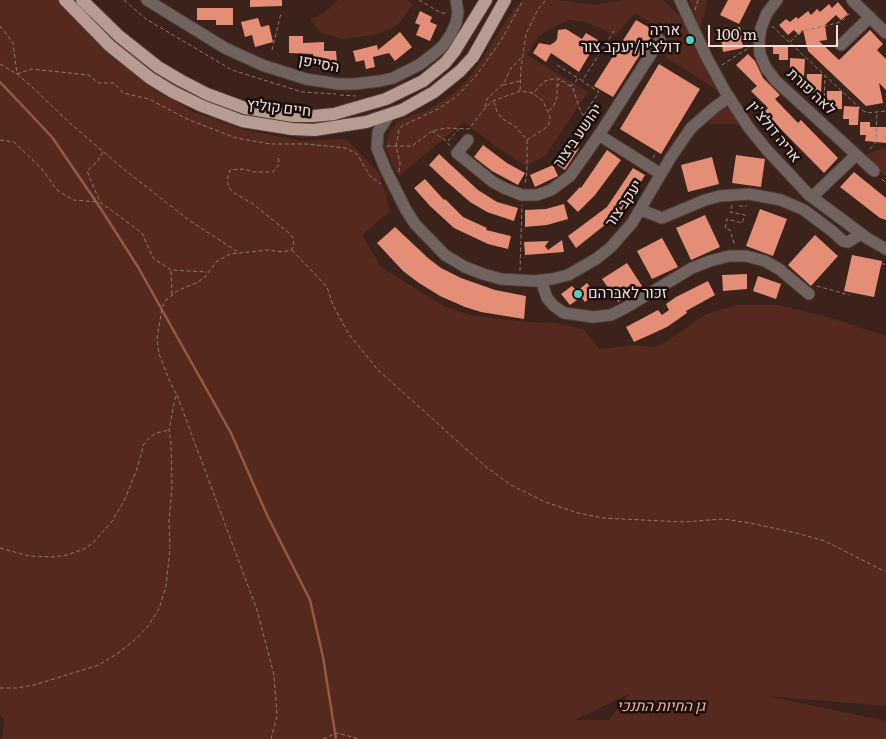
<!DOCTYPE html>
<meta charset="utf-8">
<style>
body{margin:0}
#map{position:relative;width:886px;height:739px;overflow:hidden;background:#3b221b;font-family:Literata,serif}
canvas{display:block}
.scale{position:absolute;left:708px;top:25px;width:130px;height:22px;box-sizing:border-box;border:2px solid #f2e0db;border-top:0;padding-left:6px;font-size:15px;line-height:18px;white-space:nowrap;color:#f2e0db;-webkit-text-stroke:4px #1a0f0c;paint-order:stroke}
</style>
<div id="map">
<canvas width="886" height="739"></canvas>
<div class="scale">100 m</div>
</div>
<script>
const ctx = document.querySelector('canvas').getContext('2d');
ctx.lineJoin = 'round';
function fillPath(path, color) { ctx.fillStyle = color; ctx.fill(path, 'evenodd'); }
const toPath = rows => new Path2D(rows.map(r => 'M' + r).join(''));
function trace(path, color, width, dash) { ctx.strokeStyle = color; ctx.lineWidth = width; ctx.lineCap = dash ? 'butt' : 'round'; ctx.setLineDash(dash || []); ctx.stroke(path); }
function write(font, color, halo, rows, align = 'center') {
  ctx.font = font + ' Literata,Heebo,serif'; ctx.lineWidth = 5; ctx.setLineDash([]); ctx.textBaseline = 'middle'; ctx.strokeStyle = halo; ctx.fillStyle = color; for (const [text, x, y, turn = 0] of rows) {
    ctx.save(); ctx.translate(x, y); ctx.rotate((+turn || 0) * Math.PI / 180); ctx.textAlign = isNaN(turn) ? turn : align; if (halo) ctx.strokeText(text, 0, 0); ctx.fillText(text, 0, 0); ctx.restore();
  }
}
fillPath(toPath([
 [0,0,61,0,131,72,191,111,245,130,302,141,346,139,379,173,390,211,362,235,381,267,444,306,470,315,527,322,557,323,583,329,600,349,635,345,654,347,666,342,706,314,737,305,778,305,828,317,886,336,886,706,767,696,886,721,886,739,2,739,4,720,0,715],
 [629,694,609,720,574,720],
 [338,0,406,0,413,4,398,25,375,35,342,39,320,32,310,19,324,13],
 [523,0,558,0,595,5,623,0,663,0,680,16,718,91,659,53,667,34,635,13,616,35,585,22,569,20,551,28,538,37,527,55,588,92,545,156,526,166,498,148,464,122,399,176,393,167,385,146,389,134,396,124,402,119,426,111,453,94,471,76,513,10],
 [689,0,708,0,700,29],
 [727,102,741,124,708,124,707,119],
 [886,147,886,178,865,155]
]), '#55291d');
trace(toPath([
 [0,82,52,137,101,209,138,267,231,433,267,515,310,600,323,657,336,739]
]), '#935a49', 2.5);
fillPath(toPath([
 [250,0,282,0,282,6,250,7],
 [728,0,751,0,739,24,720,15],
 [838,2,848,14,841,20,836,15,825,25,827,40,819,41,839,60,870,30,883,44,877,50,886,59,886,90,879,83,883,103,866,106,808,51,803,30,799,35,794,30,788,35,779,25,786,19,790,22,796,17,798,19,808,11,811,15,817,9,820,12,829,4,832,8],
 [197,8,233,8,233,25,216,25,216,20,197,20],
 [420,11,432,17,430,22,437,25,430,41,416,35,420,25,415,23],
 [258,18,261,27,269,25,273,42,255,47,252,35,245,37,241,22],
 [636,20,655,31,613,97,594,86],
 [740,27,743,48,723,52,720,31],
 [566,29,582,39,586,33,598,40,579,72,551,53,546,62,533,53,539,43,550,45,555,42,557,39,558,30],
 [400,32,412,47,395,61,389,53,373,57,375,67,366,69,364,60,356,62,353,51,377,45,378,50],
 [289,36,303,36,303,43,324,42,324,51,336,51,337,63,314,64,313,54,289,53],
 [773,47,788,47,788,60,779,60,779,54,773,54],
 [748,54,755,61,763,78,780,95,775,99,798,123,801,120,838,158,824,173,764,112,768,108,751,91,757,86,736,65],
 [790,58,805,59,804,77,795,77,795,71,790,71],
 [659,64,700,89,661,154,620,129],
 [807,74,822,74,821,93,812,92,812,87,806,87],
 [827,91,842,91,842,109,833,109,833,104,827,104],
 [844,106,859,107,858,125,849,125,849,119,843,119],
 [860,122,870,122,870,127,886,127,886,143,865,141,866,135,860,135],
 [569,142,579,148,565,170,556,164],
 [483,145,507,163,525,173,518,185,492,171,474,157],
 [607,150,621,160,595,195,578,212,567,201,580,187,581,188],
 [439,154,478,190,497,202,518,208,514,221,487,212,470,202,446,181,429,165],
 [736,155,765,159,761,187,732,183],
 [712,157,719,184,688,192,681,165],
 [553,165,558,176,535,187,530,175],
 [633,168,645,175,625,209,576,248,568,236,607,207],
 [854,172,886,198,886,220,880,218,840,187],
 [425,179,444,200,445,199,463,217,487,228,486,230,511,236,508,249,488,244,454,228,430,206,414,188],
 [564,204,568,219,547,225,525,227,525,210,546,209],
 [760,209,787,219,773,256,746,246],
 [705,215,720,247,691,260,676,228],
 [395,227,428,258,441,268,461,278,495,290,526,296,524,319,481,312,465,307,440,296,419,283,403,271,377,243],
 [815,235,838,256,811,286,788,265],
 [662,238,678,267,652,279,637,251],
 [562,240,564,252,525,255,524,242,549,241,545,246,548,250],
 [852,255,882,261,874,297,844,291],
 [627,263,642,286,618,302,602,279],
 [747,274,747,289,723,291,722,275],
 [758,276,781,284,776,299,753,291],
 [708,281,715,295,686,311,687,313,667,327,634,342,626,327,658,310,662,315,669,310,666,304,676,297],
 [587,283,595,294,585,302,581,297,570,305,561,294,572,286,577,291]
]), '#e48e77');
const minor = toPath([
 [147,0,225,48,262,65,306,79,338,84,354,84,380,81,393,78,419,65,431,56,443,46,451,34,456,23,458,12,456,0],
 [680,0,706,56,725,91,749,128,767,150,809,195,824,206,867,238,886,249],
 [777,0,767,13,761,28,759,41,760,54,766,68,776,81,874,171],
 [852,0,886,33],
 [841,45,870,17],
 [389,115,378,132,377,148,385,168,406,210,415,224,445,255,465,267,483,274,501,279,535,281,552,279,568,275,596,259,611,247,632,223,671,157,691,128,715,107,729,97],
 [599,135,661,174],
 [468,140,457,153,493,182,504,188,522,195,537,195,551,190,570,176,599,135,660,40],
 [812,197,856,155],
 [641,210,662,218,705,200,720,196,749,194,781,200,804,210,832,231,843,241,848,242,861,234],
 [541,280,547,298,554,306,564,313,593,317,611,315,625,308,692,268,710,261,729,256,746,256,765,261,779,269,809,294]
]);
const major = toPath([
 [65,0,110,46,150,78,173,92,202,106,242,121,292,129,314,130,366,122,402,110,434,92,460,71,473,57,505,0],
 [82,0,119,36,158,67,180,80,207,94,245,108,293,116,314,116,334,114,386,99,423,81,445,63,454,52,486,0]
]);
trace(minor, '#553d36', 13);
trace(major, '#553d36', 14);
trace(toPath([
 [124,0,146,19,232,70,302,92,336,94],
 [419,0,441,13,447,13],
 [695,10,698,0],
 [0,26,13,43,17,74],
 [772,26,862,110,867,113,886,111],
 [790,42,802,30,808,30,841,22,851,12],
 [272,50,281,13],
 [0,64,17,74,31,86,71,124,121,167,190,221,238,252],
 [557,65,581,80],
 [722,65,750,47],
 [17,74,31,69,89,75,98,83,114,83,123,93,149,99,187,119,236,138,271,144,306,144,345,148,357,154,370,176,381,184],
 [503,85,520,81],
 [570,86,575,83,577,79],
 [557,87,562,81],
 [520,90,521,68,526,34,538,9,546,0],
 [340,95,356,96],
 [494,102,497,112,503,119,516,127,527,140,527,172,525,184],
 [485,107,487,99,504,83,511,68,522,57],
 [824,110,825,76],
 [549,111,554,105,557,97,557,80],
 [584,115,599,92,582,81,614,31],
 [432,131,446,141,450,146],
 [0,140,14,142,42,169,57,190,73,200,99,202],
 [527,140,544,129,549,124,550,117,543,101,534,94],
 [448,141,459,129],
 [387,146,412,146,432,131,446,128,469,129,485,108,493,101,520,91,533,93,545,81,551,79,560,79,573,88,579,107,587,123,592,128],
 [870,149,876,142,877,112],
 [103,152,97,162,87,171,100,202,142,233,153,258,171,270,207,272],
 [653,158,656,152],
 [399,172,400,163,396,146,399,130,402,126,438,109,457,96,475,77,502,39,523,0],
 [882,179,886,183],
 [732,205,730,212,745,215,742,223,727,219,725,228,730,230,735,246],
 [739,206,746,206,746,205],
 [292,250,327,287,333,305,348,333,378,370,485,466,511,485,545,502,578,513,603,518,684,522,723,519,750,523,796,533,825,541,886,572],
 [881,264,886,264],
 [171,271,172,294],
 [520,271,522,205],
 [817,286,849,295],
 [177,395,257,610,274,675,277,716,271,739],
 [0,548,29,556,53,557,67,555,84,549,93,543,113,520,125,499,137,469,144,444,150,437,156,433,169,430],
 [0,688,16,688,34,685,99,665,117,654,136,639,148,626,159,609,166,586,170,549,169,521,172,488,171,444,169,430,176,393,170,382,159,354,157,339,162,308,165,301,177,291,198,282,205,277,216,262,230,254,268,250,283,252,291,250,294,246,293,238,289,233,253,204,236,194,230,189,227,181,230,170,243,169,255,172,273,172,279,164,278,155],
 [323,739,337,733,360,739]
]), '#8f7973', 1, [4, 2.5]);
trace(minor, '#70635f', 11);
trace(major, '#b79c94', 12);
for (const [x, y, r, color] of [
 [690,40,5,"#57cec1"],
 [578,294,5,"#57cec1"]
]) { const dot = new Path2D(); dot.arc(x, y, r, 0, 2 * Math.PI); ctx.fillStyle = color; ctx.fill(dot); trace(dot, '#1a0f0c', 2); }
write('15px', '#f2e0db', '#1a0f0c', [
 ["אריה",680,31],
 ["דולצ׳ין/יעקב צור",680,48],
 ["זכור לאברהם",588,294,"left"]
], 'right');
write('15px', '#f2e0db', '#1a0f0c', [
 ["הסייפן",319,64,11],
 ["לאה פורת",811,92,43],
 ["חיים קוליץ",279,108,7],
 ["אריה דולצ'ין",774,132,51],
 ["יהושע ביצור",578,136,-55],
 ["יעקב צור",624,204,-56]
]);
write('italic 15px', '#f4b09e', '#1a0f0c', [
 ["גן החיות התנכי",661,707]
]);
</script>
